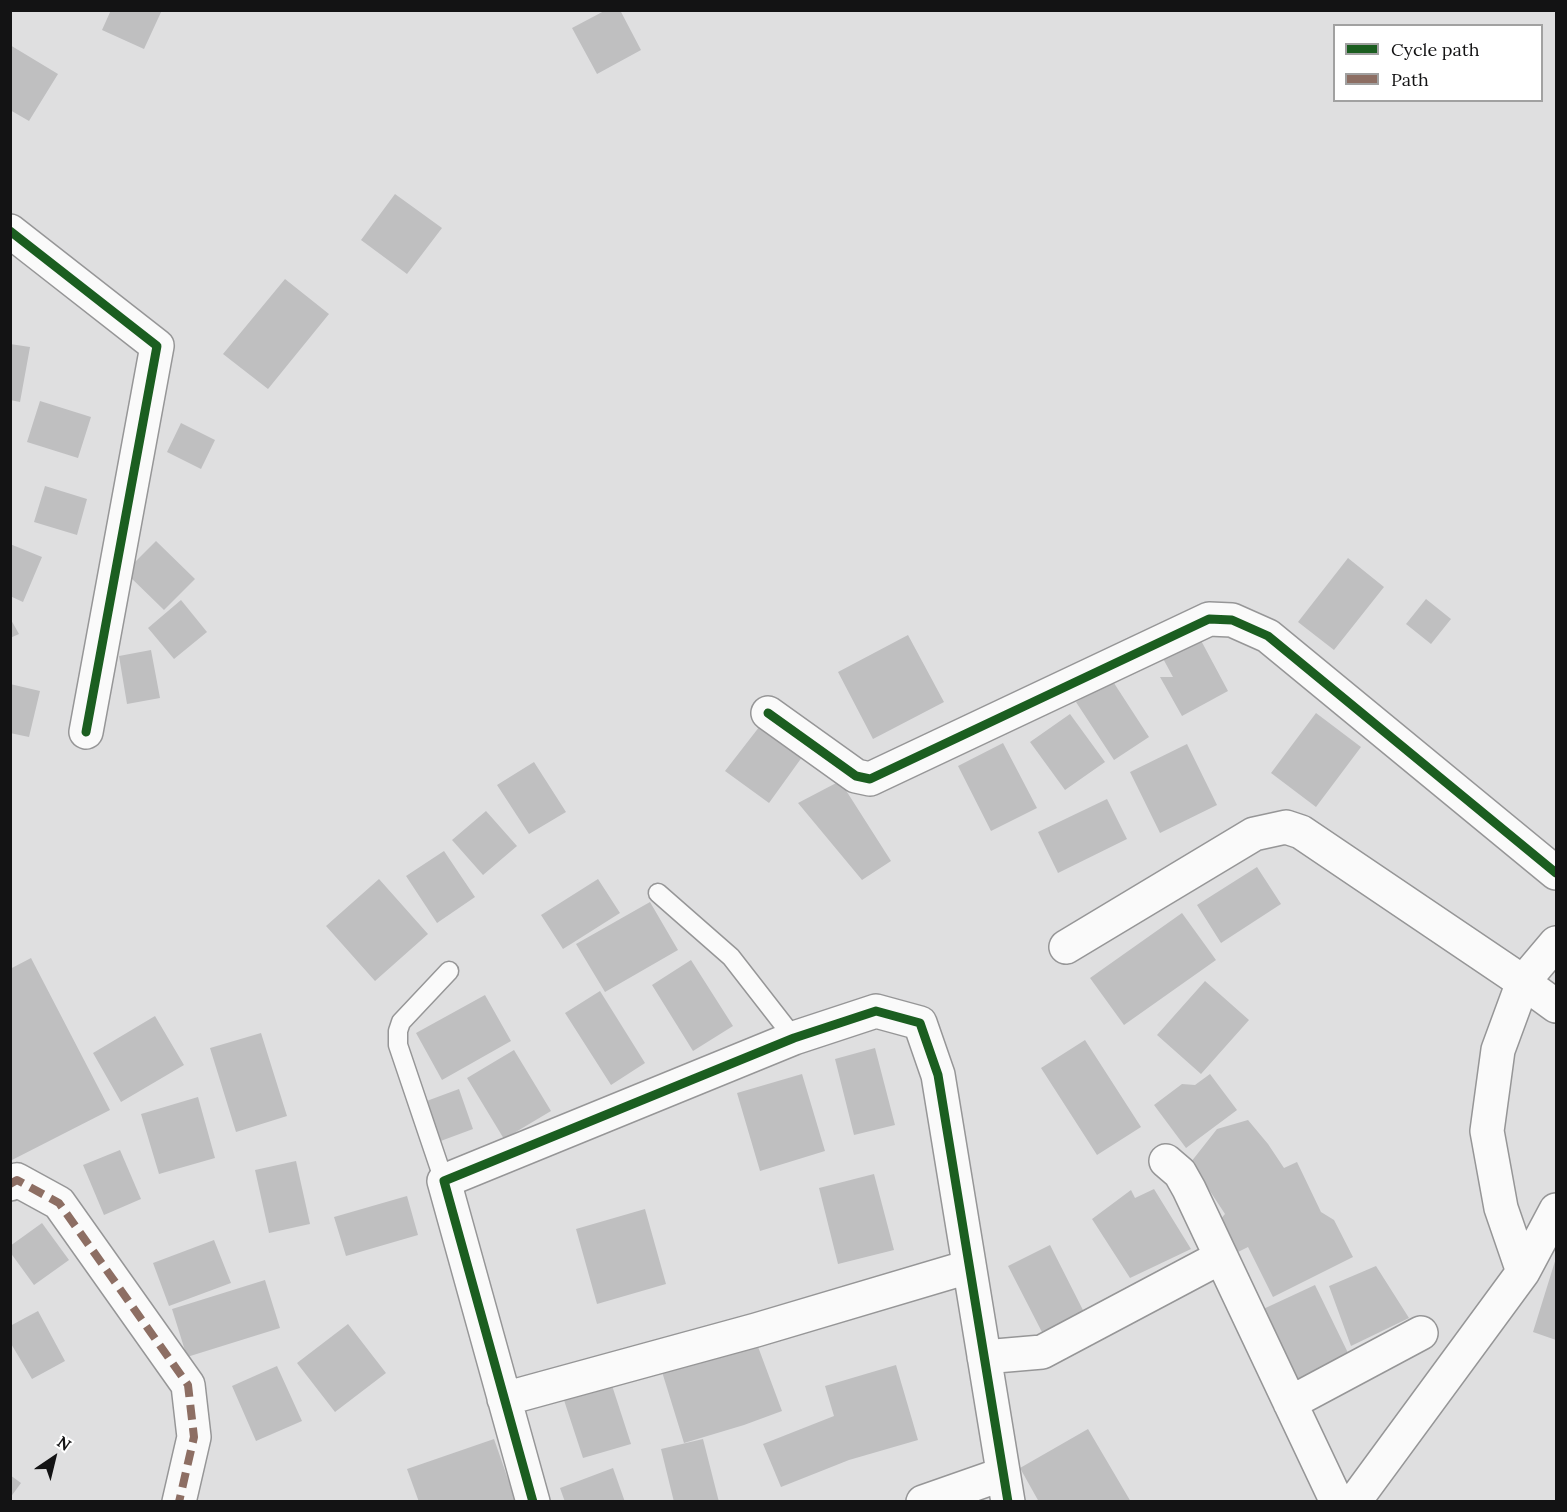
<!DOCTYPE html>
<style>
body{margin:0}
#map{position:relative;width:1567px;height:1512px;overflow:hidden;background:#dfdfe0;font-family:Lora,serif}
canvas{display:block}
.frame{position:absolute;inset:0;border:12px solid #131314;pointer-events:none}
.legend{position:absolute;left:1333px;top:24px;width:210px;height:78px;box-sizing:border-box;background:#fff;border:2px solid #a1a1a1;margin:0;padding:8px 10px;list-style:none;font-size:18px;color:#131314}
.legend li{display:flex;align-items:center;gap:12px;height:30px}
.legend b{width:30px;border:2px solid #a1a1a1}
.north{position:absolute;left:24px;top:1428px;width:60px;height:60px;-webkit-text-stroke:4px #fff;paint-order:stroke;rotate:35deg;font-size:16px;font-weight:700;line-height:24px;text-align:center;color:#131314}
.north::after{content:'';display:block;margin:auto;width:21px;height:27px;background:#131314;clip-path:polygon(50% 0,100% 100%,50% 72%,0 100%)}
</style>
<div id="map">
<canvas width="1567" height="1512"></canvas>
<div class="frame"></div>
<ul class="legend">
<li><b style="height:8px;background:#1b5e20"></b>Cycle path</li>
<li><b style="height:8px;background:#8d6e63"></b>Path</li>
</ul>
<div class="north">N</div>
</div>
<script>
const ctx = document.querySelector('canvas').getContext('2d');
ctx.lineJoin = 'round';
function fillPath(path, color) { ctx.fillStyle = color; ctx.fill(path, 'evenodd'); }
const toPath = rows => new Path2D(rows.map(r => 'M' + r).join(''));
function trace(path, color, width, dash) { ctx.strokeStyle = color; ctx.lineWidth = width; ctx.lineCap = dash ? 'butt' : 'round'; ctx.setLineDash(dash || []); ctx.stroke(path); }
fillPath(toPath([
 [111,10,162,10,144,49,102,30],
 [606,10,620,10,641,50,597,74,572,28],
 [10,45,58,74,29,121,10,110],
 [395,194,442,228,407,274,361,240],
 [285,279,329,314,268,389,223,354],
 [10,344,30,347,20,402,10,400],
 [40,401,91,417,78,458,27,442],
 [181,423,215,440,201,469,167,452],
 [45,486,87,499,77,535,34,522],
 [156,541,195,579,164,610,125,572],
 [10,544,42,557,23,602,10,596],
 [1348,558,1384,587,1334,650,1298,622],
 [1426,599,1451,619,1431,644,1406,624],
 [181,600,207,632,174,659,148,628],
 [10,618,19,634,10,638],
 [1197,633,1228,691,1182,716,1160,677,1173,677,1160,653],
 [908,635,944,702,873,739,838,672],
 [151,650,160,698,127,704,119,656],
 [1112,680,1149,737,1114,760,1076,702],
 [10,684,40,691,29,737,10,733],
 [1316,713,1361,747,1316,807,1271,773],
 [1070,714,1105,762,1065,790,1030,742],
 [763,722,805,753,769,803,725,771],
 [1003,743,1037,808,991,831,958,766],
 [1187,744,1217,805,1160,833,1130,772],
 [534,762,566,812,529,834,497,785],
 [840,781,891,861,862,880,798,803],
 [1107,799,1127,839,1058,873,1038,832],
 [486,811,517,846,483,875,452,840],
 [444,851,475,897,437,923,406,876],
 [1257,867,1281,904,1221,943,1197,905],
 [379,879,428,934,375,981,326,926],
 [598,879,620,913,563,949,541,915],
 [650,902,678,950,605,992,576,944],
 [1182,913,1216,960,1124,1025,1090,978],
 [31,958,110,1110,10,1161,10,969],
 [691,960,733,1026,693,1051,652,985],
 [1205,981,1249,1020,1201,1074,1157,1035],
 [600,991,645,1063,611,1085,565,1013],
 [485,995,511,1041,442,1080,416,1033],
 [155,1016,184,1065,121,1102,93,1053],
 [261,1033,287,1116,236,1132,210,1048],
 [1085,1040,1141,1127,1097,1155,1041,1068],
 [875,1048,895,1125,854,1135,835,1059],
 [514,1050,551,1111,504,1139,467,1078],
 [802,1074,825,1151,760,1171,737,1093],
 [1210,1074,1237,1110,1186,1148,1154,1105,1182,1084,1195,1085],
 [459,1089,473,1129,438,1142,424,1102],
 [198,1097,215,1158,159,1174,141,1114],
 [1248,1120,1268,1144,1284,1168,1297,1162,1321,1212,1334,1220,1353,1257,1273,1297,1248,1247,1234,1254,1218,1222,1225,1214,1191,1162,1217,1129],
 [120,1150,141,1199,104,1215,83,1165],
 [296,1161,310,1224,269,1233,255,1170],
 [874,1174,894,1250,838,1264,819,1188],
 [1154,1189,1191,1249,1130,1278,1092,1219,1131,1190,1135,1198],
 [407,1196,418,1235,346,1256,334,1217],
 [645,1209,666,1284,597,1304,576,1229],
 [42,1223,69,1260,34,1285,10,1252,10,1246],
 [214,1240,231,1283,169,1306,153,1263],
 [1050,1245,1086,1316,1044,1336,1008,1266],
 [1556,1258,1556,1340,1533,1332],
 [1376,1266,1409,1318,1351,1346,1329,1286],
 [265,1280,280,1328,187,1357,172,1309],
 [1315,1285,1351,1359,1294,1386,1259,1311],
 [38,1311,65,1361,32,1379,10,1342,10,1326],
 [348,1324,386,1373,335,1412,297,1363],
 [754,1336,782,1411,744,1425,684,1443,659,1362],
 [896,1365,918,1440,849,1460,781,1487,763,1444,834,1416,825,1386],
 [277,1366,302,1421,256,1441,232,1386],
 [608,1373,631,1444,583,1458,560,1388],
 [1088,1429,1131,1502,1039,1502,1020,1468],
 [494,1439,516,1502,419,1502,407,1469],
 [703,1439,719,1502,674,1502,661,1449],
 [613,1468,625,1502,565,1502,560,1488],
 [10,1475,21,1483,10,1498]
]), '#bfbfc0');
const lane = toPath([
 [658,893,731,957,794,1038],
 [444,1181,398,1045,398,1031,401,1022,449,971]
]);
const street = toPath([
 [10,231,157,346,86,732],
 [768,713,856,776,870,779,1209,619,1232,620,1268,636,1556,873],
 [1066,947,1254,834,1286,827,1301,832,1523,982,1556,1006],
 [1166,1161,1180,1173,1189,1189,1337,1502],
 [10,1184,17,1180,59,1203,188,1385,194,1437,179,1502],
 [1523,1272,1501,1208,1487,1131,1498,1050,1523,982,1556,943],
 [984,1357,1042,1352,1221,1257],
 [504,1399,756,1330,968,1267],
 [1290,1403,1421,1333],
 [533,1502,444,1181,794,1038,876,1011,920,1023,938,1075,1008,1502],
 [923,1502,1003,1474],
 [1354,1502,1523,1272,1556,1210]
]);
trace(lane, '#969697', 21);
trace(street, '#969697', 36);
trace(lane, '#fafafa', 18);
trace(street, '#fafafa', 33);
trace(toPath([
 [10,1184,17,1180,59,1203,188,1385,194,1437,179,1502]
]), '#8d6e63', 8, [15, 8]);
trace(toPath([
 [10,231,157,346,86,732],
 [768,713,856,776,870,779,1209,619,1232,620,1268,636,1556,873],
 [533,1502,444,1181,794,1038,876,1011,920,1023,938,1075,1008,1502]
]), '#1b5e20', 9);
</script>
